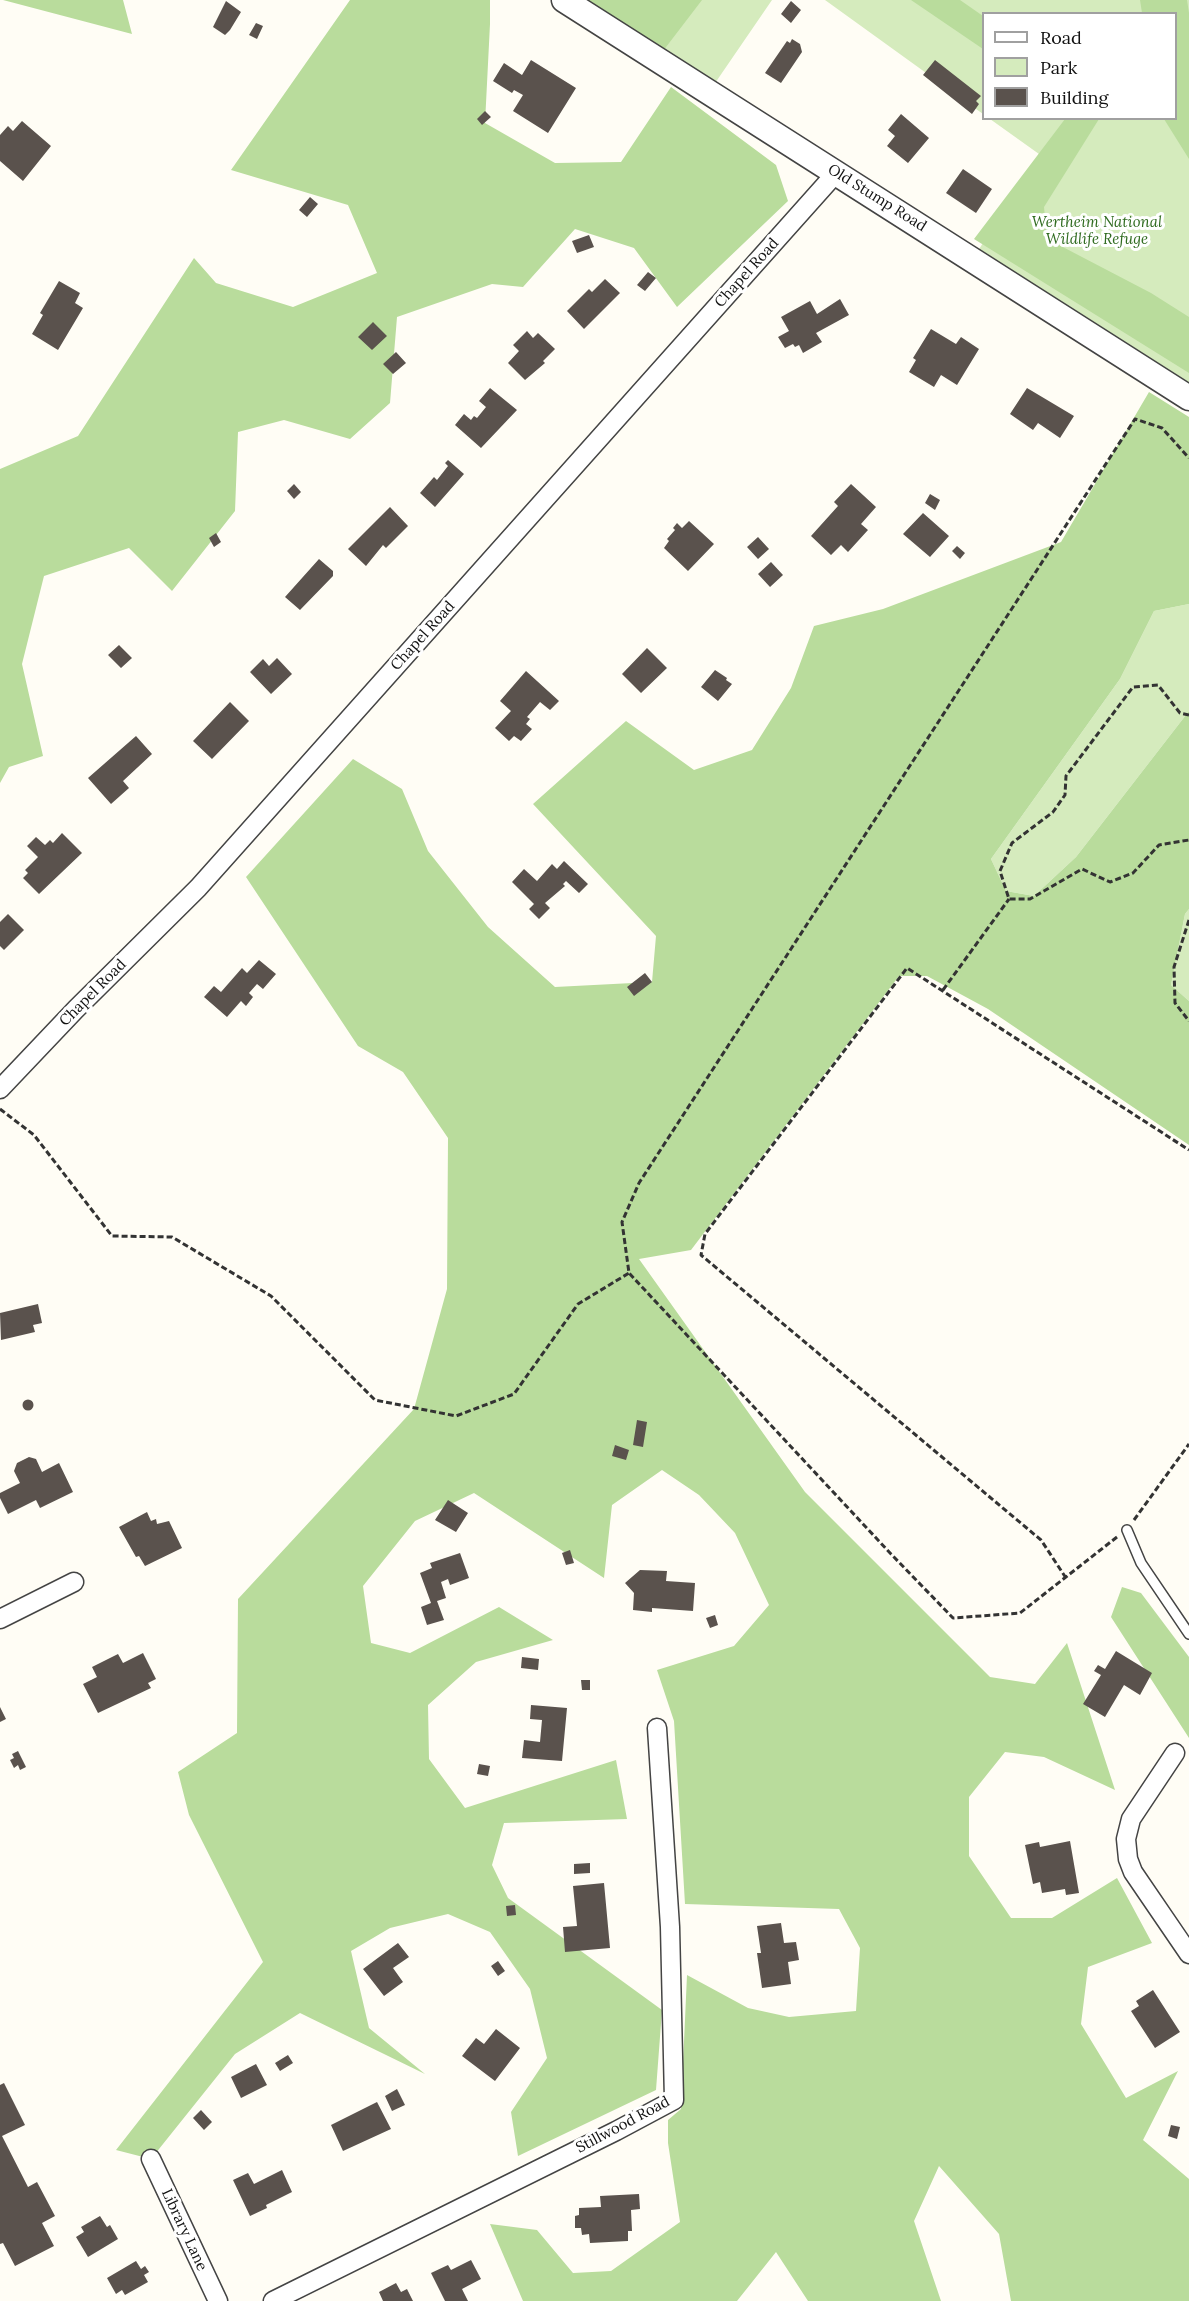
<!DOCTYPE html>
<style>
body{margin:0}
#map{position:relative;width:1189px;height:2301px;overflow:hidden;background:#fffdf5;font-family:Lora,serif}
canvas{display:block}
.legend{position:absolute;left:982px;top:12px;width:195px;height:108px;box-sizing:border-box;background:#fff;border:2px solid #a0a0a0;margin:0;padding:8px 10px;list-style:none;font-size:18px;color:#111}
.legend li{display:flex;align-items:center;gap:12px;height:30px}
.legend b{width:30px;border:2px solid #a0a0a0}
</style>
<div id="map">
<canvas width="1189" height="2301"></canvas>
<ul class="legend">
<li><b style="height:8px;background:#fff"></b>Road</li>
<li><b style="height:16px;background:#d5ebbd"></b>Park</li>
<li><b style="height:16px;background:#5a524d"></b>Building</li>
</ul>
</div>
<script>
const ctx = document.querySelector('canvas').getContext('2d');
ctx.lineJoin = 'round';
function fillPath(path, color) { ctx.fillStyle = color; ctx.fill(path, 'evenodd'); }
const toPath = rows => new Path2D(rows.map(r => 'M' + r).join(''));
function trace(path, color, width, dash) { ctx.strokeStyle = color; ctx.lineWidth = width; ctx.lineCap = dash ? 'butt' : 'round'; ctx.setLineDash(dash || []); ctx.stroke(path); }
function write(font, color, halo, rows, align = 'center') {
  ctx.font = font + ' Lora,serif'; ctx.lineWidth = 6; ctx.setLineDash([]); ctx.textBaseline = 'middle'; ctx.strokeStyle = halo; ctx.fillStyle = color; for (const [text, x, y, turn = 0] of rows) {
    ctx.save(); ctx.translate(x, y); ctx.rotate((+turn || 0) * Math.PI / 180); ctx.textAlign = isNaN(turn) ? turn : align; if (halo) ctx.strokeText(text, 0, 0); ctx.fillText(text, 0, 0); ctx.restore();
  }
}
fillPath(toPath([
 [568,0,772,0,711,89],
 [825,0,1189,0,1189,397,971,262,1039,154,990,119,1176,118,1176,14,984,14,983,114],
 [1189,604,1189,711,1076,857,1034,896,1006,891,991,859,1120,679,1154,611],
 [1189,909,1189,1001,1171,985,1185,914]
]), '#d5ebbd');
fillPath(toPath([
 [3,0,123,0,132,34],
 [350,0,490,0,490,24,485,123,555,163,621,162,671,87,776,165,788,201,677,307,634,248,575,229,523,287,492,284,397,317,390,403,350,439,284,420,238,432,235,511,172,591,129,548,44,576,22,664,43,756,9,767,0,783,0,469,78,436,194,258,216,283,293,307,377,273,348,205,231,170],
 [584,0,702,0,663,51],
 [911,0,960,0,983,16,983,49],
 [1140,0,1187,0,1189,13,1189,159,1164,119,1176,118,1176,14,1142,13],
 [1065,119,1099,119,1044,207,1046,228,1059,245,1151,293,1189,317,1189,373,974,239],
 [1149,392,1189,417,1189,604,1154,611,1120,679,991,859,1006,891,1034,896,1076,857,1189,711,1189,909,1185,914,1171,985,1189,1001,1189,1145,988,1009,927,976,899,976,691,1250,639,1259,805,1492,990,1677,1035,1684,1067,1643,1115,1790,1044,1757,1005,1752,969,1797,969,1856,1011,1918,1052,1918,1117,1878,1152,1943,1088,1967,1081,2024,1126,2098,1178,2071,1143,2140,1189,2179,1189,2301,1011,2301,999,2234,939,2166,914,2221,941,2301,808,2301,776,2252,737,2301,523,2301,490,2224,537,2230,573,2273,611,2271,680,2222,668,2143,668,2120,681,2109,687,1975,748,2008,789,2017,856,2011,860,1948,839,1909,685,1904,674,1721,657,1670,734,1646,769,1605,735,1533,699,1495,662,1470,612,1505,604,1578,474,1493,415,1521,363,1586,371,1643,410,1653,499,1607,553,1640,476,1662,428,1705,429,1759,465,1808,616,1760,627,1819,504,1823,492,1865,508,1898,662,2010,656,2090,518,2156,511,2112,547,2058,530,1989,490,1932,448,1914,390,1928,351,1951,369,2028,425,2074,300,2013,235,2054,151,2159,116,2150,263,1962,189,1815,178,1772,237,1733,238,1599,414,1409,447,1289,448,1138,403,1072,358,1046,246,877,353,759,402,789,428,851,488,927,555,987,652,982,656,936,533,804,626,721,694,770,752,750,791,688,814,626,883,609,1061,542],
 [1122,1587,1141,1593,1189,1657,1189,1738,1111,1617]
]), '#b9dc9c');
fillPath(toPath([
 [226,1,241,12,230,30,225,35,213,27],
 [791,1,801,10,791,23,781,14],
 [256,23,263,26,257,39,249,35],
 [792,39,800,44,802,52,781,83,765,73,787,41,790,43],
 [531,60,576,88,548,133,513,111,523,95,514,90,512,93,493,81,504,63,522,75],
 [935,60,981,96,976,101,979,104,972,114,923,75],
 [485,111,491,117,482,125,477,119],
 [901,114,929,138,908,163,887,146,895,136,888,130],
 [22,121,51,146,23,181,0,161,0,135,8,126,13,131],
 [963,169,992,189,976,213,946,193],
 [310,197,318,204,307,217,299,210],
 [589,235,594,247,577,253,572,241],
 [648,272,656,278,645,291,637,285],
 [605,279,620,293,584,329,567,311,589,289,592,292],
 [59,281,80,293,75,303,83,308,58,350,32,334,43,315,40,313],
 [840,299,849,315,816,333,822,342,803,353,799,345,795,347,793,344,785,348,778,337,789,331,781,317,810,301,817,314],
 [373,322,387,336,372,350,358,337],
 [931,329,956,344,961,337,979,349,957,385,941,375,934,387,909,372,916,360,913,358],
 [527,331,533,338,538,333,555,349,543,361,545,363,525,380,508,363,519,351,513,345],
 [396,352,406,363,393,374,383,364],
 [490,388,517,410,481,448,455,425,464,414,471,420,474,416,477,418,486,407,479,401],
 [1027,388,1074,416,1060,438,1038,423,1033,430,1010,414],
 [448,460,464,474,435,507,420,493,434,477,437,480,448,466,445,463],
 [294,484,301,492,294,499,287,491],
 [851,484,876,507,861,524,868,530,848,552,841,545,831,555,811,536,838,506,834,502],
 [930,494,940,500,935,510,925,503],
 [390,507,408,526,386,548,383,545,366,566,348,549],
 [923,513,949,536,930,557,903,534],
 [689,521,714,544,688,571,664,548,669,541,667,539,675,530,673,528,677,523,682,528],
 [216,533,221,542,214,547,209,538],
 [758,537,769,549,758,559,747,547],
 [957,546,965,553,960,559,952,551],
 [319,559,333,571,333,576,300,610,285,597],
 [771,562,783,575,770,587,758,574],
 [119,645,132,658,121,668,108,655],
 [647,648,667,668,641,693,622,674],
 [277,658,292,674,271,694,250,672,263,659,269,666],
 [715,670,727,678,726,680,732,684,718,701,701,687],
 [526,671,559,701,550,710,540,702,527,717,530,719,526,724,532,729,521,741,514,736,509,741,495,728,511,711,500,701],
 [230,702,249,721,212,759,193,741],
 [136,736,152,754,123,781,129,788,111,804,88,778],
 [62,833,82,853,39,894,23,878,28,873,25,870,38,857,27,846,36,837,45,845,50,840,53,843],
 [564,861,588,884,579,893,566,881,563,884,565,886,545,903,550,908,539,919,529,909,534,904,512,882,524,869,537,881,552,864,557,869],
 [8,914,24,930,4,950,0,946,0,922],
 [259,960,276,974,263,989,257,984,249,993,253,997,246,1006,241,1001,227,1017,204,997,214,986,221,992,242,968,247,973],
 [645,973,652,982,634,996,627,987],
 [38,1304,42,1323,33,1325,35,1332,1,1340,0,1313],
 '22.5 1405a5.5 5.5 0 1 1 11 0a5.5 5.5 0 1 1-11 0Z',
 [637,1420,647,1422,643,1447,633,1445],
 [615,1445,629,1450,626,1460,612,1456],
 [29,1457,36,1459,42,1472,59,1463,73,1492,40,1508,36,1500,8,1514,0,1498,0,1493,20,1483,14,1471,17,1463],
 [448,1500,468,1513,456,1532,435,1520],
 [147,1512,151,1521,156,1519,157,1524,169,1521,182,1548,145,1566,139,1556,136,1557,119,1527],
 [570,1550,574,1563,566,1565,562,1553],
 [460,1553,469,1578,450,1585,448,1579,441,1582,446,1598,437,1601,444,1620,427,1625,421,1607,431,1603,420,1573,432,1568,430,1563],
 [640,1570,667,1571,666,1581,695,1583,693,1611,652,1608,652,1612,633,1610,634,1593,625,1583],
 [715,1615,718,1625,710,1628,706,1618],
 [1116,1651,1152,1673,1140,1695,1124,1685,1105,1717,1083,1704,1101,1675,1094,1671,1098,1665,1105,1669],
 [143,1653,156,1679,148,1683,151,1688,98,1713,83,1684,97,1677,92,1667,118,1654,123,1663],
 [522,1657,539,1659,538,1670,521,1668],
 [581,1680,590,1680,590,1690,582,1690],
 [531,1705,567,1708,562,1761,522,1758,524,1740,540,1742,542,1720,530,1719],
 [0,1707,6,1719,0,1722],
 [18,1751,26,1767,20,1770,18,1765,14,1768,10,1760,14,1758,12,1754],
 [479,1764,490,1766,488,1776,477,1774],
 [1070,1841,1079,1893,1066,1895,1065,1889,1042,1893,1040,1882,1033,1884,1025,1845,1039,1842,1040,1847],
 [590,1863,590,1873,574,1874,574,1864],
 [604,1883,610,1948,565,1952,563,1927,577,1926,573,1886],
 [515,1905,516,1915,507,1916,506,1906],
 [781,1923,784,1943,796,1942,799,1960,788,1962,791,1984,762,1988,757,1953,761,1953,757,1926],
 [398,1943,409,1957,393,1968,403,1982,384,1996,363,1969],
 [498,1961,505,1971,498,1976,491,1966],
 [1153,1990,1180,2032,1155,2048,1131,2011,1139,2006,1136,2001],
 [496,2029,520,2048,495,2081,462,2056,476,2038,484,2044],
 [288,2055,293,2063,280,2071,275,2063],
 [256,2064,267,2085,241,2098,231,2077],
 [4,2083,25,2125,2,2136,28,2187,37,2182,55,2216,42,2223,54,2246,15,2266,3,2243,0,2244,0,2085],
 [397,2089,405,2105,392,2111,385,2096],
 [377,2102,391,2129,343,2151,331,2125],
 [201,2110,212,2122,204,2130,193,2118],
 [1171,2125,1180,2127,1177,2139,1168,2136],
 [282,2170,292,2192,266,2205,267,2208,250,2216,233,2180,248,2173,254,2184],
 [639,2194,640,2209,631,2210,632,2231,628,2231,628,2241,590,2243,589,2234,582,2235,581,2228,575,2228,575,2216,579,2215,579,2208,601,2207,600,2196],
 [100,2216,107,2227,110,2225,118,2239,88,2257,76,2237,84,2232,81,2227],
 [471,2260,481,2279,462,2289,468,2301,445,2301,431,2273,448,2265,451,2270],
 [136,2261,141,2269,145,2266,149,2272,144,2275,148,2282,125,2295,122,2290,116,2294,107,2278],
 [396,2283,401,2292,407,2289,413,2301,383,2301,379,2292]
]), '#5a524d');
const service = toPath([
 [1127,1530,1141,1563,1189,1634]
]);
const minor = toPath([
 [0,1089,76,1009,198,888,836,173],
 [0,1619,74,1582],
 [1175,1753,1131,1819,1126,1839,1128,1859,1133,1872,1189,1954],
 [151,2159,218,2301],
 [273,2301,616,2131,674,2100,670,1927,657,1728]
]);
const tertiary = toPath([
 [564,0,1189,398]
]);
trace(service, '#444', 12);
trace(minor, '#444', 21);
trace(tertiary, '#444', 27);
trace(toPath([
 [1189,715,1180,713,1158,685,1133,687,1066,776,1065,795,1053,812,1012,843,1000,871,1009,899,1030,899,1082,869,1110,882,1133,873,1159,845,1189,840],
 [1189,920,1174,967,1175,1003,1189,1021],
 [943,990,1009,899],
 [0,1109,34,1135,112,1236,172,1237,271,1296,375,1400,456,1416,514,1394,578,1304,629,1273],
 [1134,1520,1189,1444],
 [1117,1537,1020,1613,953,1618,891,1554,629,1273,622,1222,639,1183,1135,419,1162,428,1189,458],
 [1066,1578,1041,1540,701,1255,705,1234,907,968,1189,1150]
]), '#333', 3, [6, 3]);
trace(service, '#fff', 9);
trace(minor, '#fff', 18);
trace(tertiary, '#fff', 24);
write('15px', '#111', '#fff', [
 ["Old Stump Road",877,198,32],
 ["Chapel Road",747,273,-48],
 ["Chapel Road",423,636,-48],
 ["Chapel Road",93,993,-45],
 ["Stillwood Road",623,2125,-28],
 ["Library Lane",184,2230,65]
]);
write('italic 15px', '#2f6b1f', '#fff', [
 ["Wertheim National",1097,223],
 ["Wildlife Refuge",1097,240]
]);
</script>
